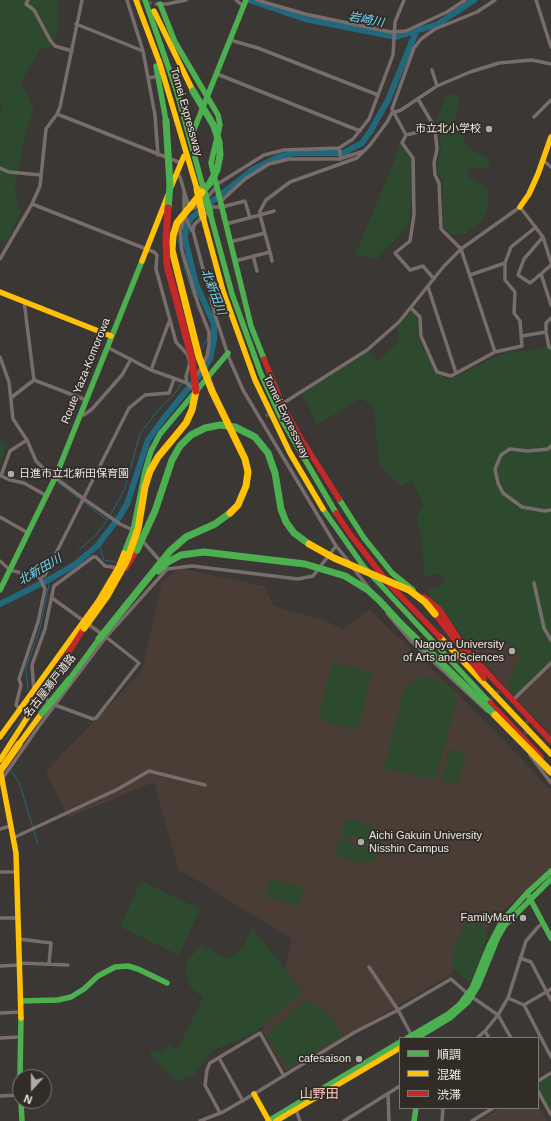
<!DOCTYPE html>
<meta charset="utf-8">
<style>
body{margin:0}
#map{position:relative;width:551px;height:1121px;overflow:hidden;background:#3a3734;font-family:Arial,"Noto Sans JP",sans-serif}
canvas{display:block}
.legend{position:absolute;left:399px;top:1037px;width:140px;height:72px;box-sizing:border-box;background:#322c27;border:1px solid #7d7873;margin:0;padding:5px 7px;list-style:none;font-size:12px;color:#ede9e6}
.legend li{display:flex;align-items:center;gap:8px;height:20px}
.legend b{width:20px;border:1px solid #7d7873}
.north{position:absolute;left:12px;top:1069px;width:40px;height:40px;box-sizing:border-box;background:#322c27;border:1px solid #7d7873;border-radius:50%;rotate:201deg;font-size:11px;font-weight:700;line-height:16px;text-align:center;color:#ede9e6}
.north::after{content:'';display:block;margin:auto;width:14px;height:18px;background:#aeaba8;clip-path:polygon(50% 0,100% 100%,50% 72%,0 100%)}
</style>
<div id="map">
<canvas width="551" height="1121"></canvas>
<ul class="legend">
<li><b style="height:5px;background:#4caf50"></b>順調</li>
<li><b style="height:5px;background:#ffc107"></b>混雑</li>
<li><b style="height:5px;background:#c62828"></b>渋滞</li>
</ul>
<div class="north">N</div>
</div>
<script>
const ctx = document.querySelector('canvas').getContext('2d');
ctx.lineJoin = 'round';
function fillPath(path, color) { ctx.fillStyle = color; ctx.fill(path, 'evenodd'); }
const toPath = rows => new Path2D(rows.map(r => 'M' + r).join(''));
function trace(path, color, width, dash) { ctx.strokeStyle = color; ctx.lineWidth = width; ctx.lineCap = dash ? 'butt' : 'round'; ctx.setLineDash(dash || []); ctx.stroke(path); }
function write(font, color, halo, rows, align = 'center') {
  ctx.font = font + ' Arial,"Noto Sans JP",sans-serif'; ctx.lineWidth = 3.5; ctx.setLineDash([]); ctx.textBaseline = 'middle'; ctx.strokeStyle = halo; ctx.fillStyle = color; for (const [text, x, y, turn = 0] of rows) {
    ctx.save(); ctx.translate(x, y); ctx.rotate((+turn || 0) * Math.PI / 180); ctx.textAlign = isNaN(turn) ? turn : align; if (halo) ctx.strokeText(text, 0, 0); ctx.fillText(text, 0, 0); ctx.restore();
  }
}
fillPath(toPath([
 [179,568,264,586,274,606,327,621,342,630,369,609,466,702,551,790,551,867,502,912,450,975,286,1071,262,1031,285,970,292,939,178,869,154,782,68,818,46,771,142,671,162,581],
 [551,576,551,736,467,645,465,620],
 [538,1105,547,1121,479,1121,500,1108,538,1108]
]), '#493d36');
fillPath(toPath([
 [0,0,58,0,58,30,50,49,40,48,21,83,34,109,25,135,15,189,20,215,8,240,0,241,0,114,2,104,0,101],
 [447,94,460,96,456,120,460,134,471,150,489,159,489,167,468,169,468,177,480,183,488,190,488,208,481,222,464,234,451,235,443,227,443,182,438,173,438,163,441,148,437,119],
 [403,134,400,145,411,159,412,198,408,225,377,259,355,255,393,164],
 [412,311,417,318,418,336,436,375,451,379,495,357,511,352,536,350,551,344,551,660,516,694,512,694,508,681,521,656,509,644,487,643,477,639,466,642,444,610,429,597,428,590,444,584,444,579,441,574,424,576,422,540,416,517,424,506,411,480,401,486,379,465,374,408,361,398,317,425,302,392,369,351,378,362,399,341,397,328],
 [0,440,7,446,0,465],
 [332,662,372,672,358,730,318,720],
 [425,677,436,679,450,687,457,699,436,779,384,769,404,690,414,681],
 [449,749,466,753,458,784,442,781],
 [349,819,368,825,376,829,382,837,382,847,360,841,356,836,352,836,350,838,341,836,344,823],
 [340,839,349,841,350,845,353,846,359,844,381,850,376,859,367,862,358,862,339,857,336,852],
 [270,879,304,887,300,905,266,897],
 [141,881,200,909,179,955,120,927],
 [476,913,487,932,484,950,477,970,469,982,453,968,453,952,469,916],
 [252,928,303,992,257,1031,212,1051,194,1075,177,1081,150,1055,152,1050,163,1054,168,1045,177,1050,203,998,190,987,185,969,187,961,201,945,228,959,243,948],
 [307,999,331,1016,342,1036,288,1068,266,1035],
 [551,1074,551,1109,550,1110,538,1088,538,1083]
]), '#2d4a2f');
trace(toPath([
 [177,235,186,274,194,297],
 [201,350,207,339],
 [58,482,81,500],
 [84,502,107,520,108,518],
 [110,516,125,488,140,434,154,415,177,391,182,382],
 [99,544,104,560,116,562],
 [79,550,96,535,107,520],
 [28,691,26,668,40,628,50,579],
 [5,740,24,715,29,702],
 [11,770,19,782,33,828],
 [34,831,38,844]
]), '#21687c', 1);
trace(toPath([
 [249,0,305,19,396,37,438,24,474,0],
 [0,604,50,579,74,565,97,546,120,516,127,504,148,440,164,418,201,373,210,359,214,340,214,324,196,284,185,239,186,226,191,218,252,170,278,157,294,153,343,153,362,143,370,132,388,100,416,32]
]), '#21687c', 6);
trace(toPath([
 [138,0,157,4],
 [169,72,182,67],
 [266,416,271,412],
 [489,702,500,690],
 [525,740,528,716]
]), '#55524f', 3.5, [3.5, 2]);
trace(toPath([
 [28,0,26,4,34,10,50,40,55,46,72,51],
 [127,0,143,51,155,115,158,155],
 [236,0,243,6],
 [257,0,305,14,391,32,406,31,447,12,465,0],
 [536,0,551,47],
 [157,4,167,4,186,0],
 [76,24,143,51],
 [230,40,258,48,378,95],
 [432,70,437,86],
 [217,74,360,131],
 [148,78,154,77],
 [418,99,435,128,437,149,434,163,435,175,439,183,441,229,461,249,495,352],
 [57,114,181,163],
 [534,117,551,100],
 [406,135,435,128],
 [339,148,341,159],
 [543,160,551,167],
 [0,168,9,172,41,175],
 [177,172,180,177,188,204,192,209,200,205],
 [216,185,264,155,284,150,339,148,353,139,369,119,393,55,395,22,404,0],
 [184,194,184,214,192,231],
 [206,199,216,187],
 [220,202,245,179,269,164,289,159,339,159,364,151],
 [32,204,154,252,157,255,156,269,176,342,187,354,190,362,186,377,187,383,195,391],
 [185,217,180,231,182,251,198,304,209,332,209,344,207,356,196,377],
 [250,218,245,201,222,207,212,207,194,225,193,231,216,318,229,358,243,390,336,546,350,563],
 [226,224,260,215,260,211,266,200,290,182,357,158,370,145,387,122,392,113,401,110,437,86,470,72,499,63,532,60,551,64],
 [230,242,265,233],
 [270,252,272,261],
 [253,256,257,271],
 [0,259,32,204,40,186,46,129,57,114,60,107,82,0],
 [235,261,270,252,260,215,274,211],
 [551,265,541,274,551,305],
 [541,274,530,283,518,275,524,259,543,237],
 [470,275,505,263],
 [434,279,423,266,410,270,395,253,410,241,414,215,413,158,402,143,406,135,392,109,414,48,421,39,435,29,477,12,495,0],
 [428,287,456,373],
 [24,301,34,380],
 [411,308,420,317,421,336,437,372,451,376,495,352,522,346,520,321,514,313,515,292,505,280,505,263,511,247,536,227],
 [546,332,549,347,551,348],
 [522,336,546,332,546,323,551,318],
 [107,347,151,370,187,383],
 [0,357,9,382,13,419,27,440,36,461,46,471,84,499,120,524,133,530,161,562],
 [151,370,169,322],
 [34,380,86,400],
 [12,397,34,380],
 [285,402,367,350,399,322,444,266,461,249,520,207,543,237,551,262],
 [81,413,84,415,92,409,122,375,131,359],
 [551,446,548,449,528,451,510,449,501,455,495,469,498,483,503,493,522,507,545,511,551,510],
 [1,476,10,480,24,483,47,496],
 [1,476,10,451,27,440],
 [0,517,28,533],
 [0,561,10,570,40,578,45,589,38,622,19,679,21,685,16,705,20,710],
 [353,568,368,587],
 [40,578,45,575,129,408,145,395,169,393,174,379],
 [534,583,544,628,551,640],
 [52,598,106,637,139,663,96,718,93,719,55,705,34,692,32,665,45,629,53,590,54,586,93,557,96,557,105,566,118,568],
 [387,613,412,642,487,711],
 [513,700,551,663],
 [530,755,551,783],
 [2,779,39,726,106,637,167,569,192,566,298,579,313,576,336,546],
 [0,829,10,826],
 [13,838,118,789,149,771,205,785],
 [0,872,17,872],
 [0,918,18,918],
 [19,939,51,943,49,964],
 [520,958,531,962,551,1000],
 [19,963,68,965],
 [0,966,19,965],
 [369,967,398,1010,413,1038],
 [472,997,498,1015,511,1038],
 [508,998,524,1005,551,1057],
 [524,1005,551,989],
 [0,1013,21,1012],
 [485,1031,489,1038],
 [0,1038,20,1037],
 [477,1038,485,1031,498,1015,508,998,526,941,538,927,543,923],
 [219,1058,243,1101],
 [538,1081,551,1073],
 [538,1091,551,1115],
 [388,1094,389,1121],
 [0,1096,20,1095],
 [296,1110,300,1121],
 [220,1113,205,1085,207,1070,210,1063,260,1033,284,1076],
 [200,1121,223,1112,254,1094,355,1032,398,1010,451,979,468,994],
 [344,1121,400,1086],
 [442,1121,443,1108],
 [472,1121,493,1108]
]), '#786d6b', 3.5);
trace(toPath([
 [145,0,177,92,203,187],
 [160,4,175,42,218,115,220,125,211,163,251,326,264,359],
 [156,66,166,121],
 [193,132,246,0],
 [210,213,232,294,261,374,282,420,336,513],
 [339,499,364,538,392,573,413,590],
 [323,509,364,567,490,703],
 [124,553,133,530,145,471,151,451,160,434,228,353],
 [0,590,55,478,142,261],
 [69,680,99,639],
 [527,893,551,938],
 [21,1001,58,1000,71,997,84,989,98,976,115,967,128,966,138,969,167,983],
 [407,1038,448,1014,460,1004,472,988,489,946,502,921,527,893,551,871],
 [417,1038,450,1018,468,1002,478,986,498,937,505,925,551,879],
 [20,1077,21,1018],
 [21,1101,22,1121],
 [268,1121,400,1042],
 [414,1121,416,1108]
]), '#4caf50', 5.5);
trace(toPath([
 [136,0,160,64,197,189],
 [154,11,193,91],
 [171,187,184,156],
 [520,207,529,194,538,174,551,137],
 [203,217,223,291,255,380,290,453,323,509],
 [142,261,168,195],
 [0,292,111,336],
 [440,637,551,754],
 [0,737,99,600,118,568,124,553],
 [19,744,42,713],
 [0,760,32,710],
 [0,769,16,853,21,1018],
 [254,1094,269,1121],
 [276,1121,400,1048]
]), '#ffc107', 5.5);
trace(toPath([
 [264,359,283,406,300,437,339,499],
 [336,513,350,534,389,584,440,637],
 [126,568,137,550],
 [424,597,440,610,466,650,551,741],
 [435,614,484,678],
 [57,671,84,628],
 [490,703,541,757]
]), '#c62828', 5.5);
trace(toPath([
 [193,91,214,126,219,142,220,155,217,170,210,183,202,192],
 [166,121,170,185,168,208],
 [203,187,210,213],
 [137,550,155,511,172,460,180,446,191,435,205,428,220,425,235,427,255,437,268,453,275,473,281,509,286,522,294,533,309,544],
 [158,571,168,562,181,555,204,552,305,564,345,576,368,590,380,601,401,624,495,715],
 [99,639,170,551,186,537,215,524,230,513],
 [32,710,57,671],
 [42,713,69,680]
]), '#4caf50', 7);
trace(toPath([
 [197,189,203,217],
 [202,192,177,223,173,236,172,250,199,357,212,391,245,459,248,472,246,486,238,505,230,513],
 [309,544,334,558,409,590,425,602,435,614],
 [84,628,107,596,127,560,138,529,145,487,150,471,158,457,186,423,192,410,196,391],
 [495,715,551,772],
 [0,771,19,744]
]), '#ffc107', 7);
trace(toPath([
 [168,208,166,241,167,265,192,359,196,391]
]), '#c62828', 7);
for (const [x, y, r, color] of [
 [489,129,4,"#aeaba8"],
 [11,474,4,"#aeaba8"],
 [512,651,4,"#aeaba8"],
 [361,842,4,"#aeaba8"],
 [523,918,4,"#aeaba8"],
 [359,1059,4,"#aeaba8"]
]) { const dot = new Path2D(); dot.arc(x, y, r, 0, 2 * Math.PI); ctx.fillStyle = color; ctx.fill(dot); trace(dot, '#322c27', 1.5); }
write('11px', '#ede9e6', '#322c27', [
 ["Tomei Expressway",186,112,74],
 ["Route Yaza-Komorowa",86,371,-68],
 ["Tomei Expressway",286,417,64],
 ["名古屋瀬戸道路",50,686,-52]
]);
write('11px', '#ede9e6', '#322c27', [
 ["市立北小学校",481,129],
 ["日進市立北新田保育園",19,474,"left"],
 ["Nagoya University",504,645],
 ["of Arts and Sciences",504,658],
 ["Aichi Gakuin University",369,836,"left"],
 ["Nisshin Campus",369,849,"left"],
 ["FamilyMart",515,918],
 ["cafesaison",351,1059]
], 'right');
write('italic 12px', '#72d7f7', '#322c27', [
 ["岩崎川",366,20,11],
 ["北新田川",213,292,69],
 ["北新田川",40,570,-30]
]);
write('13px', '#fdc9c2', '#322c27', [
 ["山野田",319,1094]
]);
</script>
